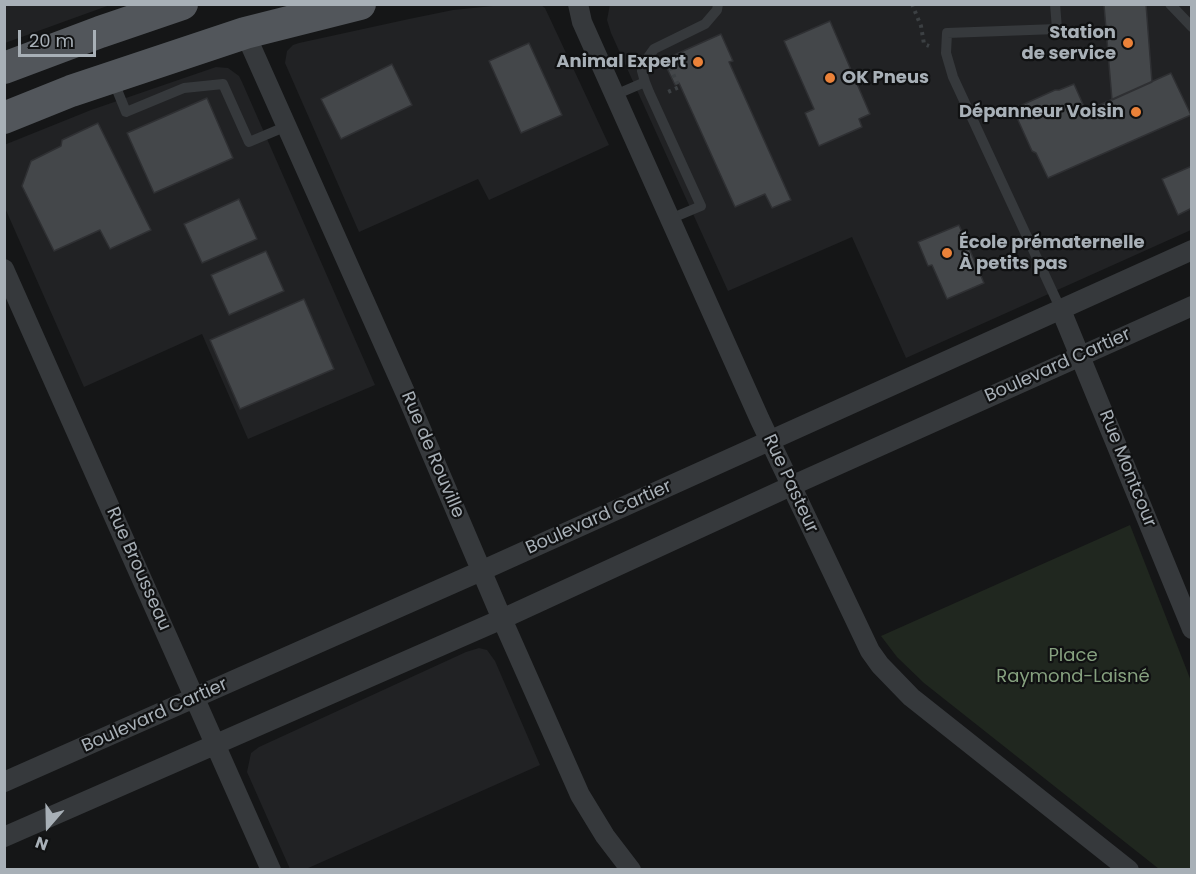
<!DOCTYPE html>
<meta charset="utf-8">
<style>
body{margin:0}
#map{position:relative;width:1196px;height:874px;overflow:hidden;background:#151617;font-family:Poppins,sans-serif}
canvas{display:block}
.frame{position:absolute;inset:0;border:6px solid #a8b0b7;pointer-events:none}
.north{position:absolute;left:18px;top:796px;width:60px;height:60px;-webkit-text-stroke:4px #101112;paint-order:stroke;rotate:200deg;font-size:16px;font-weight:700;line-height:24px;text-align:center;color:#a8b0b7}
.north::after{content:'';display:block;margin:auto;width:21px;height:27px;background:#a8b0b7;clip-path:polygon(50% 0,100% 100%,50% 72%,0 100%)}
.scale{position:absolute;left:18px;top:30px;width:78px;height:27px;box-sizing:border-box;border:3px solid #a8b0b7;border-top:0;padding-left:8px;font-size:18px;line-height:21px;white-space:nowrap;color:#a8b0b7;-webkit-text-stroke:4px #101112;paint-order:stroke}
</style>
<div id="map">
<canvas width="1196" height="874"></canvas>
<div class="frame"></div>
<div class="north">N</div>
<div class="scale">20 m</div>
</div>
<script>
const ctx = document.querySelector('canvas').getContext('2d');
ctx.lineJoin = 'round';
function fillPath(path, color) { ctx.fillStyle = color; ctx.fill(path, 'evenodd'); }
const toPath = rows => new Path2D(rows.map(r => 'M' + r).join(''));
function trace(path, color, width, dash) { ctx.strokeStyle = color; ctx.lineWidth = width; ctx.lineCap = dash ? 'butt' : 'round'; ctx.setLineDash(dash || []); ctx.stroke(path); }
function write(font, color, halo, rows, align = 'center') {
  ctx.font = font + ' Poppins,sans-serif'; ctx.lineWidth = 4.5; ctx.setLineDash([]); ctx.textBaseline = 'middle'; ctx.strokeStyle = halo; ctx.fillStyle = color; for (const [text, x, y, turn = 0] of rows) {
    ctx.save(); ctx.translate(x, y); ctx.rotate((+turn || 0) * Math.PI / 180); ctx.textAlign = isNaN(turn) ? turn : align; if (halo) ctx.strokeText(text, 0, 0); ctx.fillText(text, 0, 0); ctx.restore();
  }
}
fillPath(toPath([
 [5,4,110,4,110,5,5,43],
 [610,4,1191,5,1191,230,906,358,852,237,728,291,611,33,607,20],
 [503,5,541,5,545,8,609,145,489,200,478,179,359,232,285,63,287,51,293,45,299,43,409,19,453,10],
 [216,67,228,68,239,76,242,82,375,385,248,439,202,334,84,387,5,208,4,145,91,110],
 [479,648,487,650,495,661,540,765,306,869,290,869,247,772,251,753,259,747,466,652]
]), '#212224');
fillPath(toPath([
 [1130,525,1191,681,1191,869,1159,869,924,683,897,657,881,636]
]), '#20271f');
const building = toPath([
 [1146,4,1152,82,1112,100,1104,5,1146,4],
 [830,21,870,114,859,119,862,127,819,146,805,113,814,109,784,41,830,21],
 [721,34,733,61,729,62,791,200,772,208,765,194,735,207,679,83,675,85,663,60,721,34],
 [529,43,562,115,521,133,489,61,529,43],
 [392,64,412,105,341,139,321,99,392,64],
 [1171,73,1191,115,1048,178,1036,153,1032,151,1013,109,1055,90,1059,90,1074,84,1086,111,1171,73],
 [207,98,233,158,154,193,127,133,207,98],
 [98,123,151,230,110,249,100,230,54,251,22,186,31,161,61,146,62,140,98,123],
 [1192,166,1192,208,1178,215,1162,179,1192,166],
 [239,199,257,239,202,263,184,224,239,199],
 [959,225,984,283,947,299,932,265,928,266,918,242,959,225],
 [266,251,284,291,229,315,211,275,266,251],
 [304,299,334,369,240,409,210,340,304,299]
]);
fillPath(building, '#44474a');
trace(building, '#2f3033', 1.5);
trace(toPath([
 [912,4,921,26,924,44,929,46],
 [667,61,679,87,668,92]
]), '#3c4043', 4, [3, 4.5]);
trace(toPath([
 [1055,4,1057,29,947,33,946,53,953,77,1061,310],
 [1170,4,1192,27],
 [113,80,126,112,184,88,223,84,249,142,287,126],
 [645,82,642,71,644,63,654,49,705,24,717,10,718,4],
 [615,95,645,82,649,92,701,206,670,219]
]), '#36393c', 10);
trace(toPath([
 [578,4,582,22,760,420,870,651,880,665,911,697,1129,870],
 [245,33,409,401,502,619,580,795,605,836,631,870],
 [4,269,271,870],
 [1061,310,1192,629],
 [4,782,481,571,1192,250],
 [4,837,502,619,791,486,1192,306]
]), '#36393c', 20);
trace(toPath([
 [4,68,100,32,182,4],
 [4,118,71,91,245,33,360,4]
]), '#52565b', 32);
for (const [x, y, r, color] of [
 [1128,43,6,"#eb8239"],
 [698,62,6,"#eb8239"],
 [830,78,6,"#eb8239"],
 [1136,112,6,"#eb8239"],
 [947,253,6,"#eb8239"]
]) { const dot = new Path2D(); dot.arc(x, y, r, 0, 2 * Math.PI); ctx.fillStyle = color; ctx.fill(dot); trace(dot, '#101112', 2); }
write('bold 18px', '#a8b0b7', '#101112', [
 ["Station",1116,33],
 ["de service",1116,54],
 ["Animal Expert",686,62],
 ["OK Pneus",842,78,"left"],
 ["Dépanneur Voisin",1124,112],
 ["École prématernelle",959,243,"left"],
 ["À petits pas",959,264,"left"]
], 'right');
write('18px', '#a8b0b7', '#101112', [
 ["Boulevard Cartier",1058,366,-24],
 ["Rue de Rouville",432,455,67],
 ["Rue Montcour",1127,469,68],
 ["Rue Pasteur",790,484,65],
 ["Boulevard Cartier",599,518,-24],
 ["Rue Brousseau",138,569,66],
 ["Boulevard Cartier",155,716,-24]
]);
write('18px', '#86a17f', '#101112', [
 ["Place",1073,656],
 ["Raymond-Laisné",1073,677]
]);
</script>
